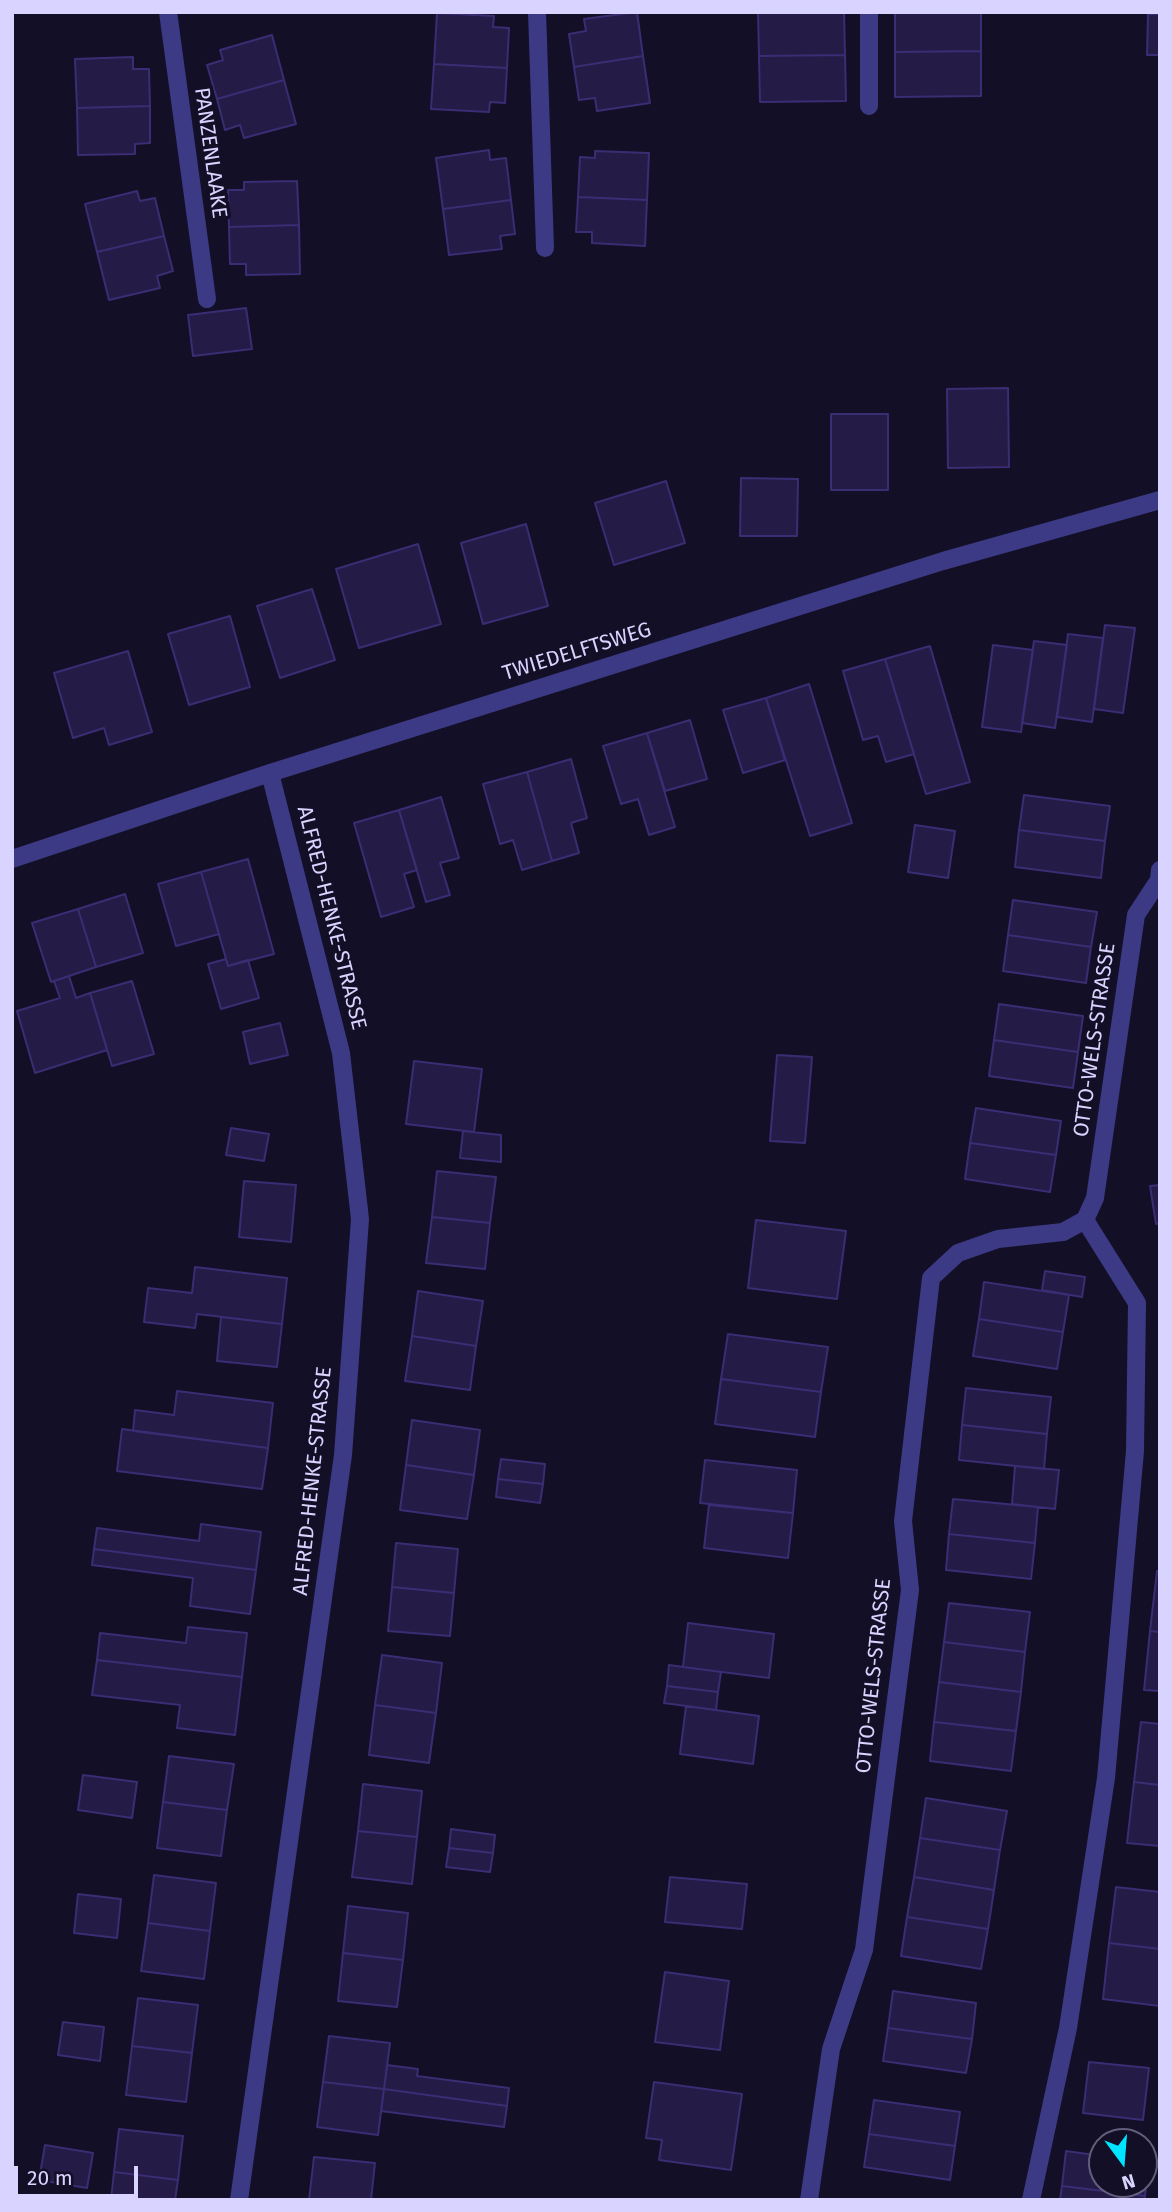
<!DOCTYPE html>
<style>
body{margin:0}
#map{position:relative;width:1172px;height:2212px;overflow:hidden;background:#130f26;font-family:"Fira Sans",sans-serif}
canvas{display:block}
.frame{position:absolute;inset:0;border:14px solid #d9d4ff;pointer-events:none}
.north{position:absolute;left:1088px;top:2128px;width:70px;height:70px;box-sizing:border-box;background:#130f26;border:2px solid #625e7d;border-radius:50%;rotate:164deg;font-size:19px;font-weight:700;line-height:28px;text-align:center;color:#d9d4ff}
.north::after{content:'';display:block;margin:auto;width:24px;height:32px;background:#00e5ff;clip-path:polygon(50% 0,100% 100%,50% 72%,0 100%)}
.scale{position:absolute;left:14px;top:2166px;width:124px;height:32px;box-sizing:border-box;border:4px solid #d9d4ff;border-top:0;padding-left:9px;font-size:21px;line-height:24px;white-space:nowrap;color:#d9d4ff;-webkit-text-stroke:5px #130f26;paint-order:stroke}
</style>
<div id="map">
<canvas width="1172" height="2212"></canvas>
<div class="frame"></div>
<div class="north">N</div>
<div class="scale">20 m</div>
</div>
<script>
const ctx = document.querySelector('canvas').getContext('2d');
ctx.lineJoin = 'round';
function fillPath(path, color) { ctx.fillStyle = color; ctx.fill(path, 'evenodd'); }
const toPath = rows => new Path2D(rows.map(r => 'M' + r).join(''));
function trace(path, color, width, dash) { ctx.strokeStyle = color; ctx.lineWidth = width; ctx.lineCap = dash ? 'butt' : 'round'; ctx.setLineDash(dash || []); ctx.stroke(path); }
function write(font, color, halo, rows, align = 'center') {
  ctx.font = font + ' "Fira Sans",sans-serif'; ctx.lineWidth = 7; ctx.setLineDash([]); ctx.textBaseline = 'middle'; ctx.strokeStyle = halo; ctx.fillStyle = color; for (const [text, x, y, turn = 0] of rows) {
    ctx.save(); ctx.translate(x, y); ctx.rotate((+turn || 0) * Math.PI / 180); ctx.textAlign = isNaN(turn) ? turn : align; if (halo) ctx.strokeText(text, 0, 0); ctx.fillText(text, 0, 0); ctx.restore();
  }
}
const building = toPath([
 [637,12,643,56,574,67,569,34,586,31,584,19,637,12],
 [758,12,844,12,845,55,759,56,758,12],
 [895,12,981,12,981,51,895,52,895,12],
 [437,13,494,16,493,27,509,28,507,68,434,64,437,13],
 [1148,14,1160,14,1160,55,1147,55,1148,14],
 [272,35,284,80,217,99,207,65,223,60,220,50,272,35],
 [981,51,981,96,895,97,895,52,981,51],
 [845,55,846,101,760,102,759,56,845,55],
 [643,56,650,103,597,111,595,98,579,100,574,67,643,56],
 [133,57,133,69,149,69,150,106,77,108,75,59,133,57],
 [434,64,507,68,505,103,490,102,489,112,431,109,434,64],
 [284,80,296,124,244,138,240,125,225,130,217,99,284,80],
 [150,106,150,143,135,144,135,154,78,155,77,108,150,106],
 [489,150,490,160,506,158,511,200,443,209,436,158,489,150],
 [595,151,649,153,647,200,578,197,580,157,595,158,595,151],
 [297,181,299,225,229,227,228,190,244,190,244,182,297,181],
 [137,191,140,201,155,198,164,236,97,252,85,204,137,191],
 [578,197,647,200,645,246,592,243,592,232,576,232,578,197],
 [511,200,515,234,500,236,502,249,449,255,443,209,511,200],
 [299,225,300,274,246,275,246,264,230,264,229,227,299,225],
 [164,236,173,271,157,276,160,288,109,300,97,252,164,236],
 [246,308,252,349,193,356,188,315,246,308],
 [1008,388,1009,467,948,468,947,389,1008,388],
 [831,414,888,414,888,490,831,490,831,414],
 [741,478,798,479,797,536,740,536,741,478],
 [666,481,685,543,614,565,595,503,666,481],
 [526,524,548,606,483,624,461,543,526,524],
 [418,544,441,624,359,648,336,569,418,544],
 [312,589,335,660,280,678,257,606,312,589],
 [230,616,250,687,189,705,168,634,230,616],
 [1105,625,1135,628,1123,713,1094,709,1105,625],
 [1068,634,1103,638,1092,722,1057,717,1068,634],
 [1034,641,1067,645,1055,728,1022,723,1034,641],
 [993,645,1033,650,1021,732,982,727,993,645],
 [930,646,970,782,926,794,885,659,930,646],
 [128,651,152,732,109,745,104,728,73,738,54,673,128,651],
 [885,659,914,754,886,762,878,736,863,740,843,671,885,659],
 [809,684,852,823,810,836,766,698,809,684],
 [766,698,785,760,743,773,723,710,766,698],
 [690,720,707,779,665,791,647,733,690,720],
 [647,733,675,827,649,835,638,799,621,804,603,746,647,733],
 [571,759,587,818,571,823,579,853,552,861,527,772,571,759],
 [527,772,552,861,522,870,513,840,500,844,483,784,527,772],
 [1024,795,1110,806,1105,841,1019,830,1024,795],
 [441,797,459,858,440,863,450,895,426,902,399,810,441,797],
 [399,810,417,870,404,874,414,907,381,917,354,823,399,810],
 [915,825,955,831,948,878,908,872,915,825],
 [1019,830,1105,841,1101,878,1015,867,1019,830],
 [248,859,274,954,228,966,201,872,248,859],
 [201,872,219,934,176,946,158,884,201,872],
 [125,894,143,953,96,967,78,909,125,894],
 [1013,900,1097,912,1091,947,1008,935,1013,900],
 [78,909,96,967,51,982,32,923,78,909],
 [1008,935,1091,947,1086,983,1003,971,1008,935],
 [226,959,228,966,248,960,259,998,221,1009,208,964,226,959],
 [69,976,76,998,90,993,107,1050,35,1073,17,1011,60,998,54,981,69,976],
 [132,981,154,1054,112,1066,90,993,132,981],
 [999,1004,1083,1016,1078,1052,994,1040,999,1004],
 [280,1023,288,1055,250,1064,243,1032,280,1023],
 [994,1040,1078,1052,1073,1088,989,1076,994,1040],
 [777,1055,812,1057,805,1143,770,1141,777,1055],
 [414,1061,482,1069,474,1132,406,1124,414,1061],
 [976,1108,1061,1121,1056,1155,970,1143,976,1108],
 [231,1128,269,1134,264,1161,226,1155,231,1128],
 [463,1131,501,1135,501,1162,460,1158,463,1131],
 [970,1143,1056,1155,1050,1192,965,1179,970,1143],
 [437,1171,496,1177,490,1223,432,1217,437,1171],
 [244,1181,296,1185,291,1242,239,1237,244,1181],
 [1160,1185,1160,1223,1156,1224,1150,1186,1160,1185],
 [432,1217,490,1223,485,1269,426,1263,432,1217],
 [756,1220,846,1231,837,1299,748,1288,756,1220],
 [195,1267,287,1278,282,1324,197,1314,195,1328,144,1322,148,1288,192,1293,195,1267],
 [1045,1271,1085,1277,1082,1297,1042,1290,1045,1271],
 [984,1282,1069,1295,1063,1332,979,1319,984,1282],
 [418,1291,483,1301,476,1346,412,1336,418,1291],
 [221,1317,282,1324,277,1367,217,1361,221,1317],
 [979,1319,1063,1332,1057,1369,973,1356,979,1319],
 [728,1334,828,1347,821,1392,721,1379,728,1334],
 [412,1336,476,1346,470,1390,405,1381,412,1336],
 [721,1379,821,1392,815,1437,715,1424,721,1379],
 [966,1388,1051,1397,1047,1434,962,1425,966,1388],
 [177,1391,273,1403,268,1448,133,1431,135,1410,174,1415,177,1391],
 [412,1420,480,1430,474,1475,406,1465,412,1420],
 [962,1425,1047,1434,1044,1469,959,1460,962,1425],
 [122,1429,268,1448,262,1489,117,1471,122,1429],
 [501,1459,545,1464,543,1484,498,1479,501,1459],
 [705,1460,797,1470,793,1513,700,1503,705,1460],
 [406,1465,474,1475,467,1519,400,1510,406,1465],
 [1015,1466,1059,1470,1055,1509,1012,1504,1015,1466],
 [498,1479,543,1484,540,1503,496,1497,498,1479],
 [953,1499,1038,1507,1035,1543,949,1534,953,1499],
 [709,1505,793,1513,788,1558,704,1548,709,1505],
 [201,1524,261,1532,256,1570,94,1549,97,1528,199,1541,201,1524],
 [949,1534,1035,1543,1031,1579,946,1570,949,1534],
 [396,1543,458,1549,454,1593,392,1587,396,1543],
 [94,1549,256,1570,250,1614,190,1606,193,1578,92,1565,94,1549],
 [1157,1571,1160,1572,1160,1632,1150,1631,1157,1571],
 [392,1587,454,1593,450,1636,388,1631,392,1587],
 [949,1603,1030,1612,1025,1652,944,1642,949,1603],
 [688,1623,774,1634,769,1678,683,1667,688,1623],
 [188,1627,247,1633,242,1677,97,1660,100,1633,186,1643,188,1627],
 [1150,1631,1160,1632,1160,1691,1144,1690,1150,1631],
 [944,1642,1025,1652,1021,1692,939,1682,944,1642],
 [382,1655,442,1663,436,1713,375,1705,382,1655],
 [97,1660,242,1677,235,1735,177,1728,180,1705,92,1695,97,1660],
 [669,1665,721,1672,718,1692,667,1686,669,1665],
 [939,1682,1021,1692,1016,1731,934,1722,939,1682],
 [667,1686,718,1692,716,1710,664,1703,667,1686],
 [375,1705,436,1713,429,1763,369,1755,375,1705],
 [686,1706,759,1716,753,1764,680,1754,686,1706],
 [934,1722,1016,1731,1011,1771,930,1761,934,1722],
 [1141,1722,1160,1724,1160,1785,1134,1782,1141,1722],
 [169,1756,234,1764,227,1810,163,1802,169,1756],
 [83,1775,137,1782,132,1818,78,1810,83,1775],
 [1134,1782,1160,1785,1160,1846,1127,1843,1134,1782],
 [363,1784,422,1791,417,1837,358,1831,363,1784],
 [926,1798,1007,1811,1000,1850,920,1838,926,1798],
 [163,1802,227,1810,221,1856,157,1848,163,1802],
 [451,1829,495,1835,493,1853,449,1848,451,1829],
 [358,1831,417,1837,412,1884,352,1877,358,1831],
 [920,1838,1000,1850,994,1890,914,1877,920,1838],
 [449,1848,493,1853,490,1872,446,1867,449,1848],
 [154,1875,216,1883,210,1931,148,1923,154,1875],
 [670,1877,747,1884,742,1929,665,1922,670,1877],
 [914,1877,994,1890,988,1929,907,1917,914,1877],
 [1116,1887,1160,1892,1160,1949,1109,1943,1116,1887],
 [78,1894,121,1899,117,1938,74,1933,78,1894],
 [348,1906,408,1913,403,1960,343,1953,348,1906],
 [907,1917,988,1929,981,1969,901,1956,907,1917],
 [148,1923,210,1931,204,1979,141,1971,148,1923],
 [1109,1943,1160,1949,1160,2006,1103,1999,1109,1943],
 [343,1953,403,1960,397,2007,338,2001,343,1953],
 [665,1972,729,1981,720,2050,655,2042,665,1972],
 [893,1991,976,2003,972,2039,888,2028,893,1991],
 [138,1998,198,2005,192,2053,132,2046,138,1998],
 [63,2022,104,2027,100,2061,58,2055,63,2022],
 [888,2028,972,2039,966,2073,883,2061,888,2028],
 [329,2036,390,2043,384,2089,323,2082,329,2036],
 [132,2046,192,2053,186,2102,126,2095,132,2046],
 [1089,2062,1149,2068,1143,2120,1083,2113,1089,2062],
 [387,2065,418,2069,417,2076,509,2088,507,2106,384,2089,387,2065],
 [323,2082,384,2089,378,2135,317,2127,323,2082],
 [654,2082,742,2094,731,2170,659,2160,662,2140,646,2138,654,2082],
 [384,2089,507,2106,504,2127,381,2111,384,2089],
 [874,2100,960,2112,955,2146,869,2134,874,2100],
 [119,2129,183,2136,178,2180,114,2172,119,2129],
 [869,2134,955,2146,950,2180,864,2167,869,2134],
 [45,2145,93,2153,87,2188,39,2180,45,2145],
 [1066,2151,1102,2156,1102,2184,1144,2184,1144,2161,1149,2161,1145,2196,1062,2186,1066,2151],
 [314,2157,375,2163,371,2200,309,2200,314,2157],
 [114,2172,178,2180,175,2200,111,2200,114,2172],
 [1062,2186,1145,2196,1144,2200,1060,2200,1062,2186]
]);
fillPath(building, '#241b47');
trace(building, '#3b2d73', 2);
trace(toPath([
 [168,12,207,299],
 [537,12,545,248],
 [869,12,869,106],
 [12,859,270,773,943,561,1160,500],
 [239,2200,343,1455,360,1219,341,1053,270,773],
 [809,2200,831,2049,864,1950,910,1590,903,1521,931,1278,958,1253,998,1239,1063,1232,1085,1220,1095,1198,1136,915,1159,880,1160,870],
 [1031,2200,1068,2028,1106,1778,1135,1451,1137,1303,1085,1220]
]), '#3d3a85', 18);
write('21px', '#d9d4ff', '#130f26', [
 ["PANZENLAAKE",210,153,82],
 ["TWIEDELFTSWEG",577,652,-17],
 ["ALFRED-HENKE-STRASSE",331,918,76],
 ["OTTO-WELS-STRASSE",1095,1040,-82],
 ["ALFRED-HENKE-STRASSE",313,1481,-84],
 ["OTTO-WELS-STRASSE",874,1676,-84]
]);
</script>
